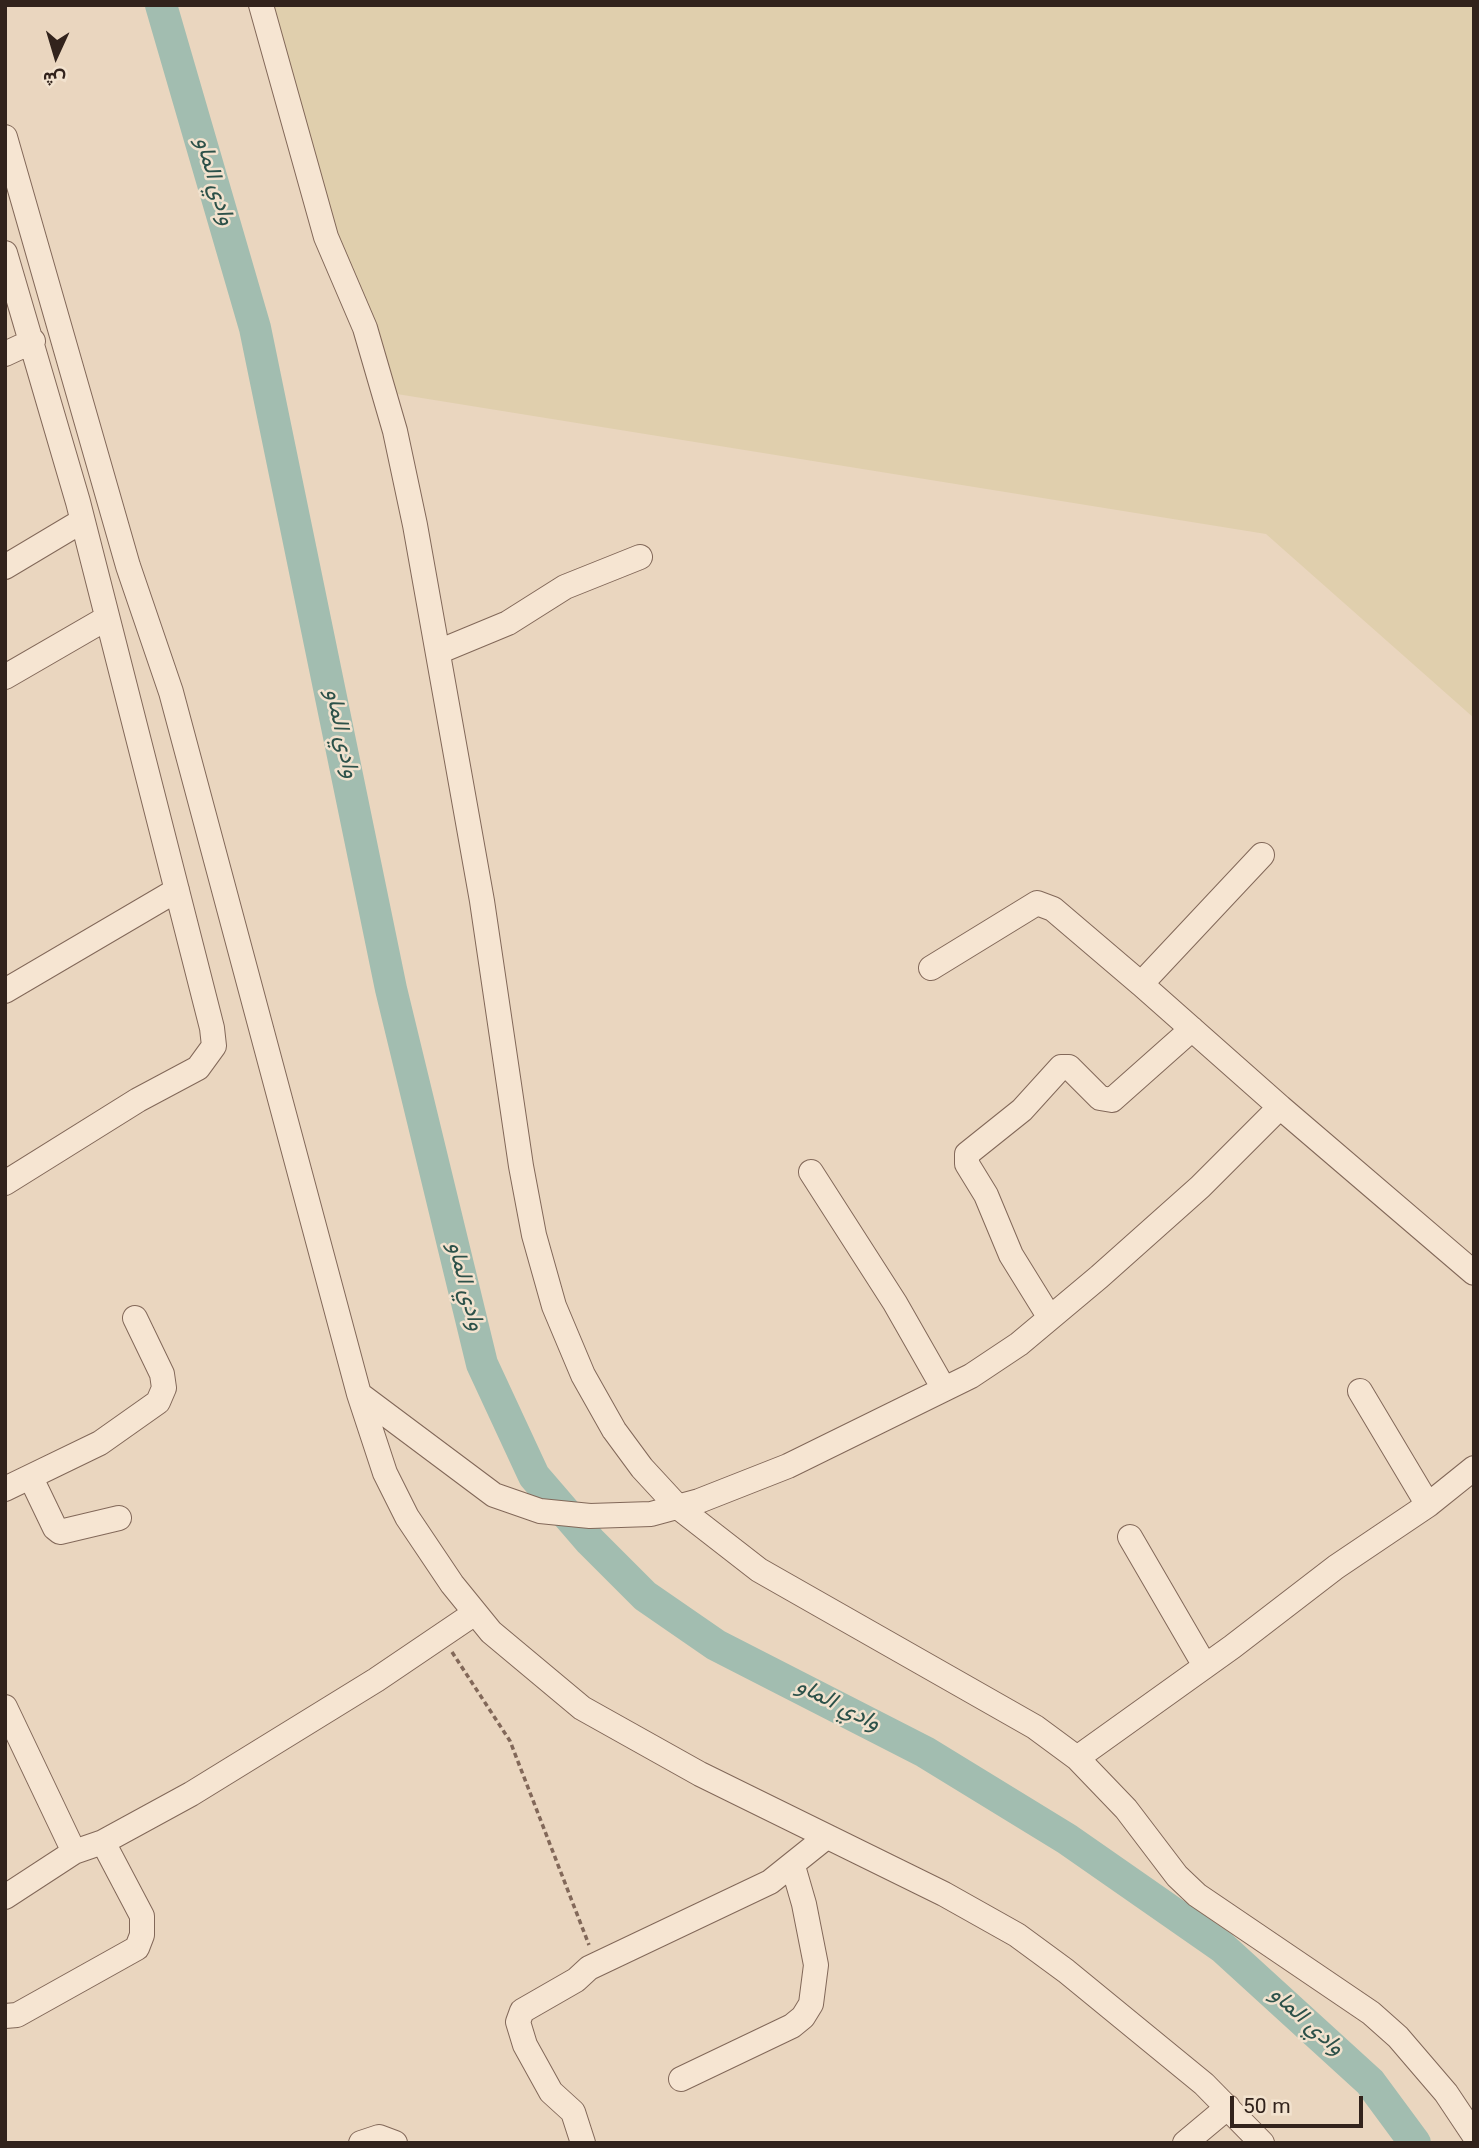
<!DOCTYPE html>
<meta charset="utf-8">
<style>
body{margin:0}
#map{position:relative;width:1479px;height:2148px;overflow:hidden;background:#ead6bf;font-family:Georgia,Vazirmatn,serif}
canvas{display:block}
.frame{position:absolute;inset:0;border:7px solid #32231c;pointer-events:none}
.north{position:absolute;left:21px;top:21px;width:70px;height:70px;-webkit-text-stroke:5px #f2e2ce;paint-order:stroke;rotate:184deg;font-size:19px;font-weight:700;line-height:28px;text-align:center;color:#32231c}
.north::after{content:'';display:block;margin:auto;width:24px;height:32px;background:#32231c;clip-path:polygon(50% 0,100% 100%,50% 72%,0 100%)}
.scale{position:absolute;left:1230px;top:2096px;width:133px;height:32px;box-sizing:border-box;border:4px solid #32231c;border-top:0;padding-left:9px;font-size:21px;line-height:24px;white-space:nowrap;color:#32231c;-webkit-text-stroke:5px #f2e2ce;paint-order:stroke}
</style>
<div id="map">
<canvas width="1479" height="2148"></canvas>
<div class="frame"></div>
<div class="north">ش</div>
<div class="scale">50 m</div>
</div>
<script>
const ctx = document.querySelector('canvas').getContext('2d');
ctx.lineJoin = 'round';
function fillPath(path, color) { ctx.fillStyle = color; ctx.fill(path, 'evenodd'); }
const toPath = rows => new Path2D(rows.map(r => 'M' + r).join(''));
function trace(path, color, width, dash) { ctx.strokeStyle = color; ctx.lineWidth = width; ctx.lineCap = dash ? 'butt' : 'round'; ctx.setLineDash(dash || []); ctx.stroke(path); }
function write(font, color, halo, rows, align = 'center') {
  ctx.font = font + ' Georgia,Vazirmatn,serif'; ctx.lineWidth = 5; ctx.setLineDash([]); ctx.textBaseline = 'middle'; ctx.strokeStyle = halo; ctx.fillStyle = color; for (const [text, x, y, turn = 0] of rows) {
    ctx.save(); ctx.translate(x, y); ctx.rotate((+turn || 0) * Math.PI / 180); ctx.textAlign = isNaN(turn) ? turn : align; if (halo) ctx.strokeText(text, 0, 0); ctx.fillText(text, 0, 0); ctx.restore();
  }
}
fillPath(toPath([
 [265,5,1474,5,1474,718,1266,534,372,390]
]), '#e0cfad');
trace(toPath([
 [161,5,255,328,391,989,482,1364,534,1476,590,1541,645,1596,716,1645,925,1752,1067,1839,1222,1947,1370,2082,1415,2143]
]), '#a2bdb0', 32);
const minor = toPath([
 [261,5,326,237,365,328,395,431,415,525,482,901,521,1166,534,1235,554,1306,583,1375,614,1430,642,1468,678,1507,759,1570,1035,1727,1077,1758,1126,1809,1177,1876,1197,1895,1371,2013,1398,2037,1446,2093,1474,2135],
 [5,137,128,566,171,692,359,1394,385,1473,407,1517,452,1584,491,1632,582,1708,700,1774,944,1894,1017,1935,1066,1971,1204,2084,1262,2143],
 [5,253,78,502,212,1028,214,1046,198,1068,138,1100,5,1183],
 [5,354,33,341],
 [5,567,82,521],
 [438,652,508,623,565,587,640,557],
 [5,677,107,618],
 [931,968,1037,903,1053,909,1141,984],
 [5,991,177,890],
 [1280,1107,1474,1273],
 [811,1172,895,1303,944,1389],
 [1050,1318,1011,1255,986,1195,967,1164,967,1154,1022,1110,1061,1067,1069,1067,1100,1098,1112,1100,1192,1029],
 [1360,1391,1428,1505],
 [359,1394,494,1495,540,1511,590,1516,651,1514,699,1501,788,1466,971,1376,1019,1344,1099,1277,1200,1187,1280,1107,1141,984,1262,855],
 [31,1478,55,1528,60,1532,119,1518],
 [5,1489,100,1443,158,1402,164,1388,162,1374,135,1318],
 [1130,1537,1205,1666],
 [5,1707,74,1852,103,1842,191,1794,376,1680,475,1613],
 [1077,1758,1232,1647,1336,1567,1428,1505,1474,1468],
 [5,1897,74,1852],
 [5,2016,17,2015,137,1948,142,1935,142,1916,103,1842],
 [681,2079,792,2026,803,2017,811,2004,816,1965,804,1904,793,1866],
 [361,2143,379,2137,395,2143],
 [583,2143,573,2112,551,2092,525,2045,518,2022,522,2011,576,1980,589,1968,770,1882,825,1838],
 [1185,2143,1228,2107]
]);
trace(minor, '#826859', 26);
trace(toPath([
 [452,1652,510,1741,589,1945]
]), '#826859', 3.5, [5, 3.5]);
trace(minor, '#f6e5d2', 24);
write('italic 23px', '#2c5149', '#f2e2ce', [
 ["وادي الماو",212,182,74],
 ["وادي الماو",339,734,78],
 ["وادي الماو",463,1287,76],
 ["وادي الماو",837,1707,27],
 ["وادي الماو",1305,2023,42]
]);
</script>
